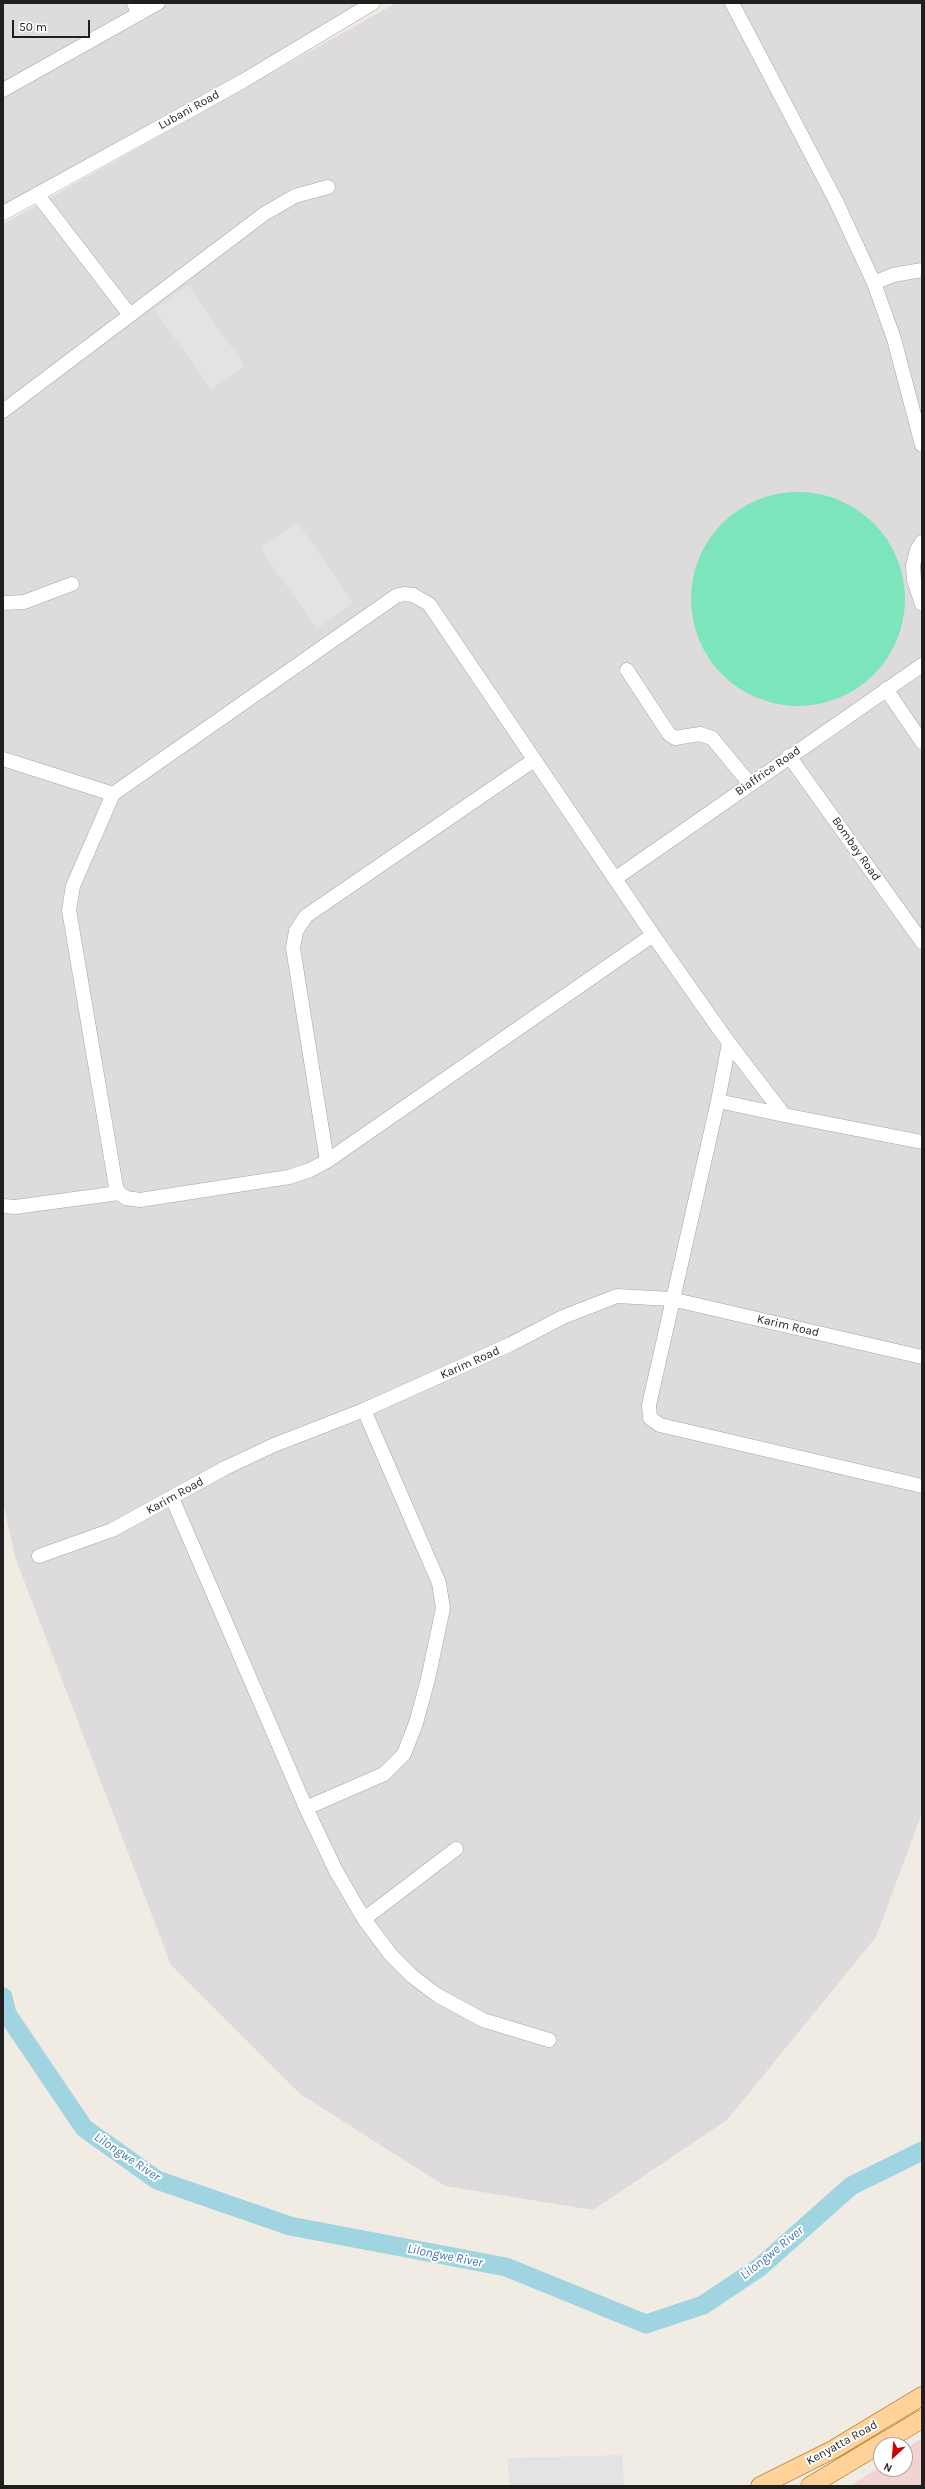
<!DOCTYPE html>
<style>
body{margin:0}
#map{position:relative;width:925px;height:2489px;overflow:hidden;background:#f0ece4;font-family:Karla,sans-serif}
canvas{display:block}
.frame{position:absolute;inset:0;border:4px solid #1f1f1f;pointer-events:none}
.north{position:absolute;left:873px;top:2437px;width:40px;height:40px;box-sizing:border-box;background:#fff;border:1px solid #a5a5a5;border-radius:50%;rotate:206deg;font-size:11px;font-weight:700;line-height:16px;text-align:center;color:#1f1f1f}
.north::after{content:'';display:block;margin:auto;width:14px;height:18px;background:#cd0003;clip-path:polygon(50% 0,100% 100%,50% 72%,0 100%)}
.scale{position:absolute;left:12px;top:20px;width:78px;height:18px;box-sizing:border-box;border:2px solid #1f1f1f;border-top:0;padding-left:5px;font-size:12px;line-height:14px;white-space:nowrap;color:#1f1f1f;-webkit-text-stroke:3px #fff;paint-order:stroke}
</style>
<div id="map">
<canvas width="925" height="2489"></canvas>
<div class="frame"></div>
<div class="north">N</div>
<div class="scale">50 m</div>
</div>
<script>
const ctx = document.querySelector('canvas').getContext('2d');
ctx.lineJoin = 'round';
function fillPath(path, color) { ctx.fillStyle = color; ctx.fill(path, 'evenodd'); }
const toPath = rows => new Path2D(rows.map(r => 'M' + r).join(''));
function trace(path, color, width, dash) { ctx.strokeStyle = color; ctx.lineWidth = width; ctx.lineCap = dash ? 'butt' : 'round'; ctx.setLineDash(dash || []); ctx.stroke(path); }
function write(font, color, halo, rows, align = 'center') {
  ctx.font = font + ' Karla,sans-serif'; ctx.lineWidth = 4; ctx.setLineDash([]); ctx.textBaseline = 'middle'; ctx.strokeStyle = halo; ctx.fillStyle = color; for (const [text, x, y, turn = 0] of rows) {
    ctx.save(); ctx.translate(x, y); ctx.rotate((+turn || 0) * Math.PI / 180); ctx.textAlign = isNaN(turn) ? turn : align; if (halo) ctx.strokeText(text, 0, 0); ctx.fillText(text, 0, 0); ctx.restore();
  }
}
fillPath(toPath([
 [3,3,380,3,3,207],
 [396,3,922,3,922,1813,876,1937,727,2120,593,2210,445,2186,300,2094,171,1965,15,1557,3,1502,3,224]
]), '#dddbdb');
fillPath(toPath([
 [922,2438,922,2486,850,2486,881,2466,881,2469,905,2469,905,2450]
]), '#f2d3d2');
fillPath(toPath([
 '691 599a107 107 0 1 1 214 0a107 107 0 1 1-214 0Z'
]), '#7ce5bb');
fillPath(toPath([
 [188,285,245,366,211,389,154,309],
 [297,522,354,603,317,629,260,548],
 [622,2455,624,2486,510,2486,509,2484,508,2458]
]), '#e3e3e3');
trace(toPath([
 [3,1997,7,2014,84,2128,157,2180,290,2226,506,2267,646,2324,703,2305,760,2267,851,2186,922,2151]
]), '#a1d4e1', 19);
const minor = toPath([
 [134,3,139,14],
 [732,3,836,201,874,283,894,339,922,445],
 [3,90,158,3],
 [37,194,130,315],
 [3,213,243,81,373,3],
 [874,283,893,275,922,270],
 [3,411,264,214,295,196,328,187],
 [922,542,917,550,913,565,914,580,922,604],
 [3,603,24,602,72,584],
 [627,670,669,734,675,738,700,734,712,738,750,784],
 [886,689,922,742],
 [789,756,922,942],
 [3,759,113,794],
 [616,878,922,665],
 [653,935,327,1161,310,1170,289,1177,140,1200,126,1198,119,1193,116,1187,69,910,73,886,113,794,396,596,404,594,413,595,429,604,653,935,729,1043,784,1115,922,1142],
 [729,1043,718,1101,649,1405,650,1418,660,1425,922,1486],
 [718,1101,784,1115],
 [327,1161,293,948,296,931,306,916,534,760],
 [3,1206,15,1207,119,1193],
 [172,1498,306,1808,336,1871,364,1919,391,1955,412,1976,437,1995,483,2020,549,2040],
 [39,1556,112,1530,225,1468,274,1445,364,1410,511,1344,563,1317,617,1296,671,1299,922,1357],
 [306,1808,384,1774,404,1754,416,1723,428,1679,443,1608,439,1583,364,1410],
 [364,1919,456,1849]
]);
const major = toPath([
 [760,2486,834,2449,922,2396],
 [810,2486,922,2419]
]);
trace(minor, '#a6a6a6', 15);
trace(major, '#996400', 19);
trace(minor, '#fff', 14);
trace(major, '#ffd29a', 18);
write('12px', '#1f1f1f', '#fff', [
 ["Lubani Road",189,110,-29],
 ["Biaffrice Road",768,771,-35],
 ["Bombay Road",856,849,55],
 ["Karim Road",788,1326,13],
 ["Karim Road",470,1363,-24],
 ["Karim Road",175,1496,-29],
 ["Kenyatta Road",842,2443,-29]
]);
write('italic 13px', '#407aae', '#fff', [
 ["Lilongwe River",127,2157,34],
 ["Lilongwe River",772,2253,-39],
 ["Lilongwe River",445,2256,11]
]);
</script>
